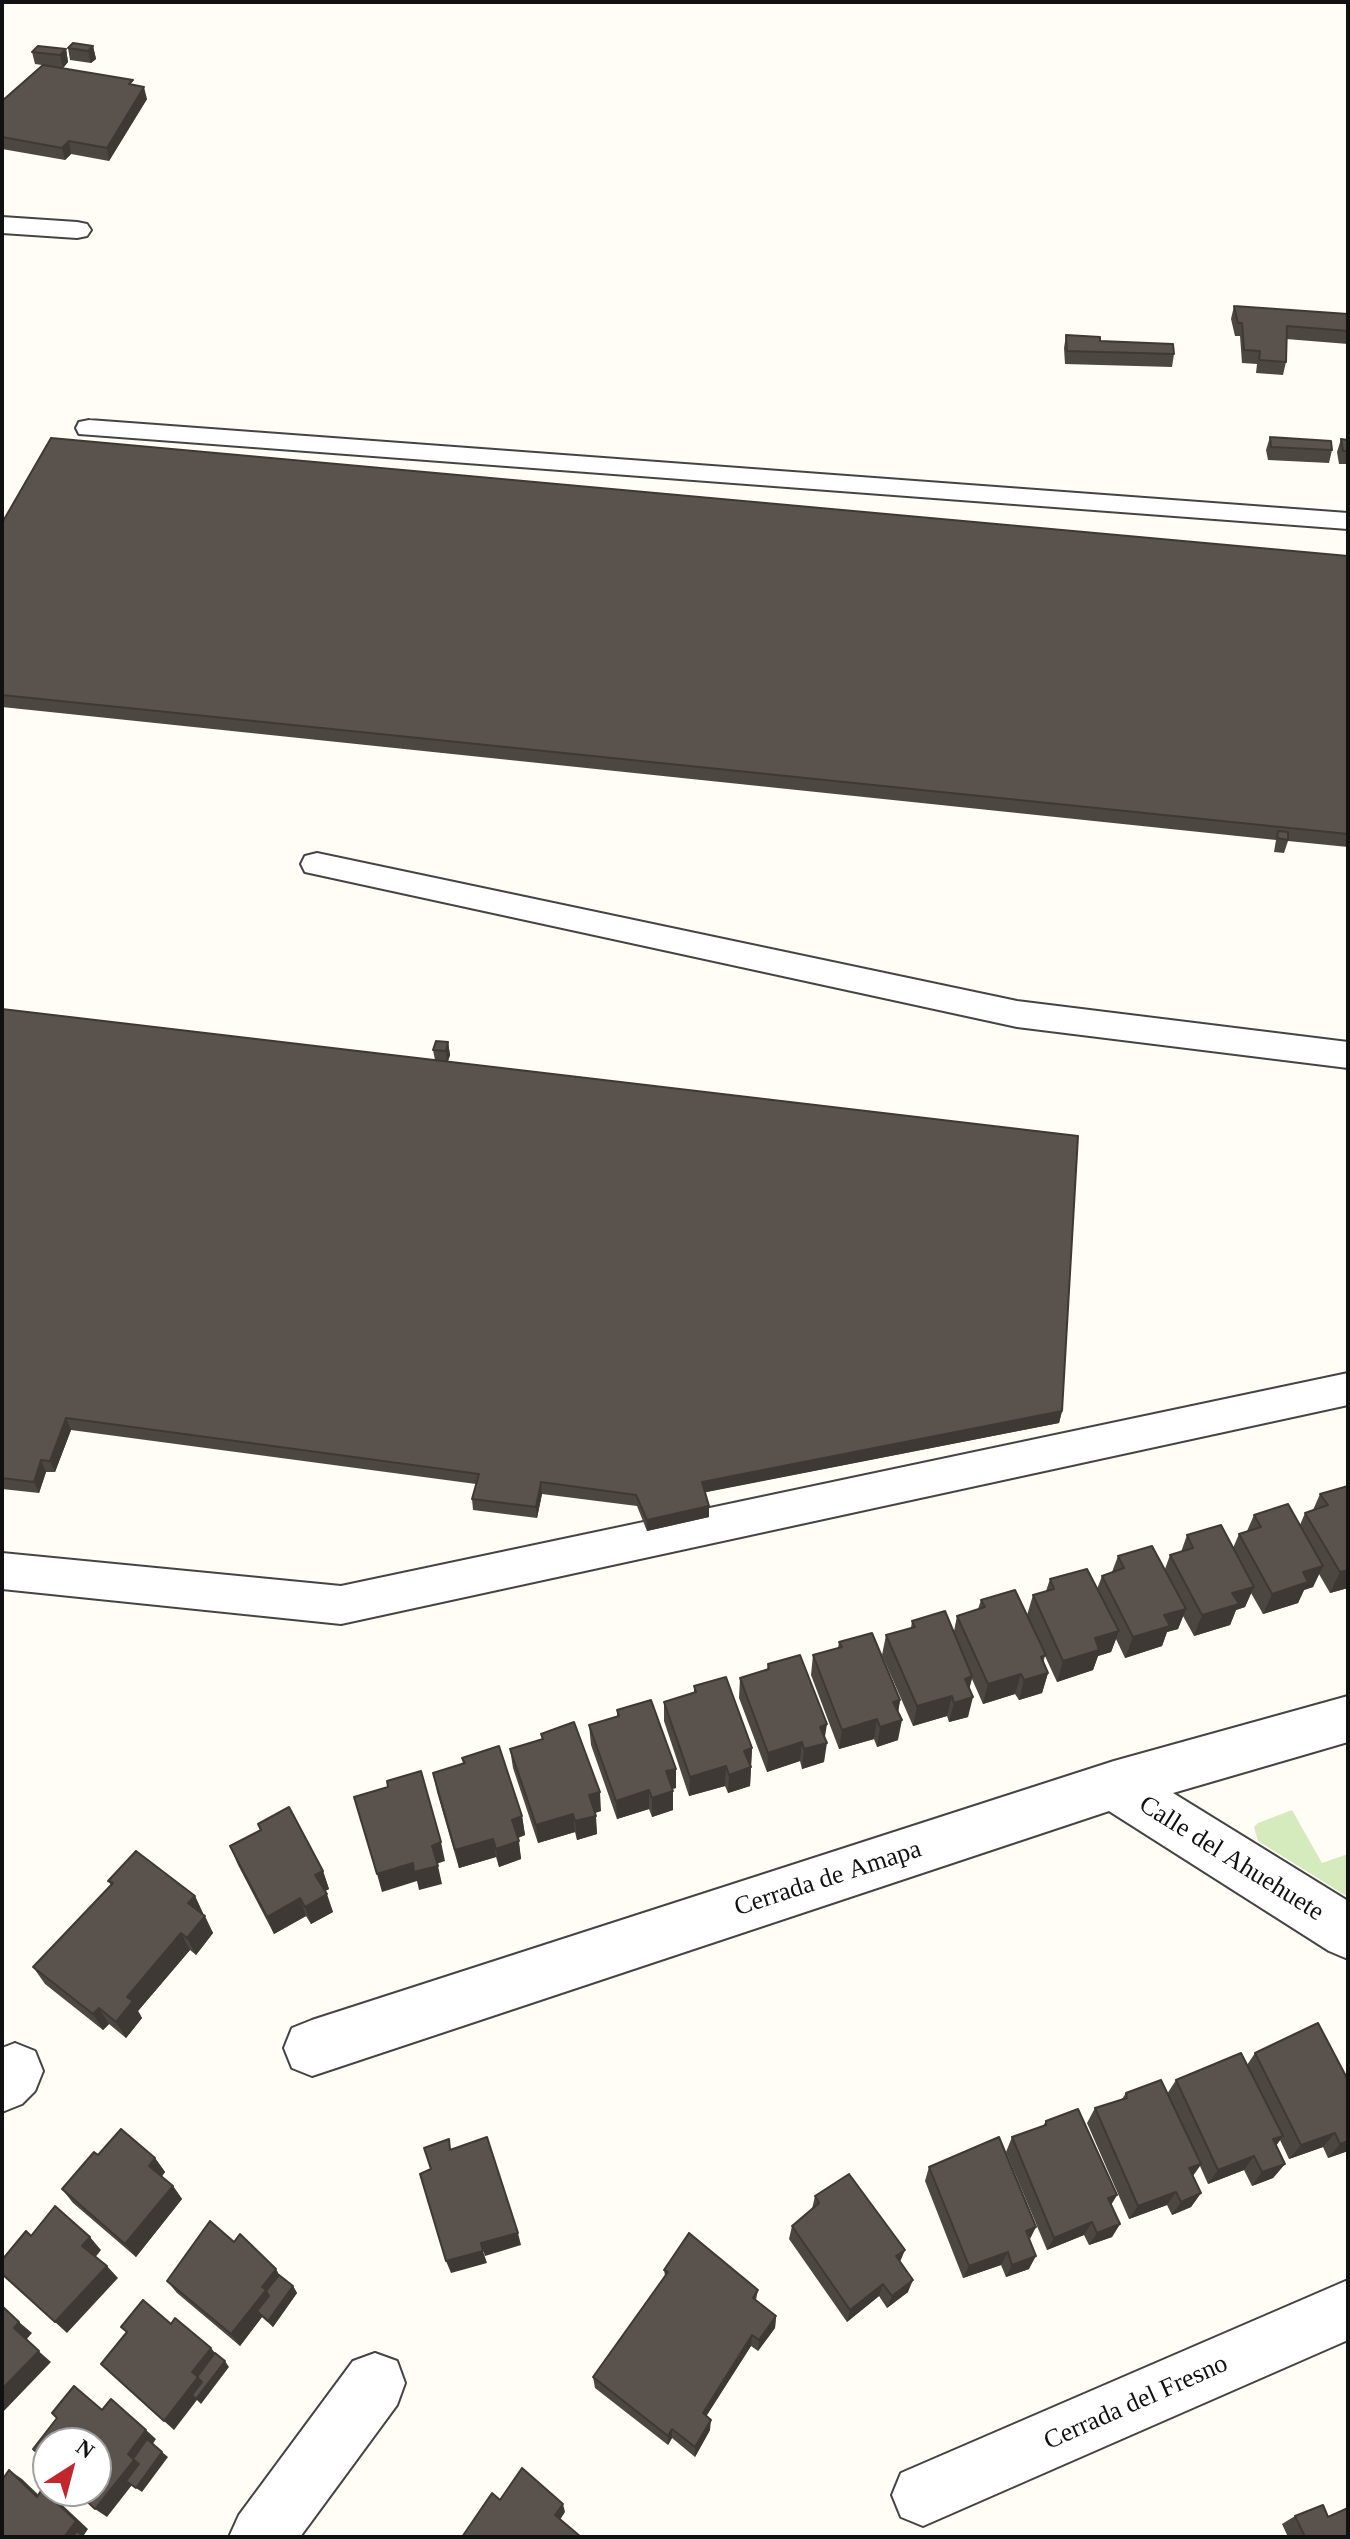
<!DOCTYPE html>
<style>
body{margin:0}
#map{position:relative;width:1350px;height:2539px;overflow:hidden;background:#fffdf5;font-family:"Times New Roman",serif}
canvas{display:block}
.frame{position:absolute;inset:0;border:4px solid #111;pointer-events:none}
.north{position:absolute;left:32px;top:2427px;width:80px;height:80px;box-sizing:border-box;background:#fff;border:2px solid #a0a0a0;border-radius:50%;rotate:36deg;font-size:22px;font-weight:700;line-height:32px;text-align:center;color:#111}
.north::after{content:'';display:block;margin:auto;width:28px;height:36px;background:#c4262e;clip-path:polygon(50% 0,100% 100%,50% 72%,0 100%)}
</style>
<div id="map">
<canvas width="1350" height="2539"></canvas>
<div class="frame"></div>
<div class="north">N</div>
</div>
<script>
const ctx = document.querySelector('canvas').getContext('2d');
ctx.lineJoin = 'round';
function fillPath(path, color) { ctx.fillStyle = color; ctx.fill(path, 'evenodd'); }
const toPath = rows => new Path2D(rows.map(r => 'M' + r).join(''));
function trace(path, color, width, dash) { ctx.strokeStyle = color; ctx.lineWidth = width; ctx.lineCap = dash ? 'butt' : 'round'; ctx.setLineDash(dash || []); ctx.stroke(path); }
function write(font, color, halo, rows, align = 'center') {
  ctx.font = font + ' "Times New Roman",serif'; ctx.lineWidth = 8; ctx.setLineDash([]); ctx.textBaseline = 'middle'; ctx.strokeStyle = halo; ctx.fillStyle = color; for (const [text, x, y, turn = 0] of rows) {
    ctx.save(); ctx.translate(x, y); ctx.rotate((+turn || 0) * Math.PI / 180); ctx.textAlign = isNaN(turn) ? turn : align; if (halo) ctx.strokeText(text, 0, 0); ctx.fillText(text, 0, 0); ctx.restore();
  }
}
fillPath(toPath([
 [1292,1810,1322,1863,1348,1854,1348,1897,1258,1841,1254,1827,1258,1823]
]), '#d5ebbd');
const service = toPath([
 [89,420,1348,513,1348,529,79,434,76,428,79,422,89,420],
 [317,853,1017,1001,1348,1042,1348,1068,1017,1027,305,872,301,864,305,856,317,853],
 [1348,1373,1348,1405,341,1624,2,1589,2,1553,341,1586,1348,1373]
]);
const minor = toPath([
 [2,217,77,222,87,224,91,230,87,236,77,238,2,233,2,217],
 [1348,1696,1348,1742,1173,1793,1348,1901,1348,1959,1329,1951,1109,1811,312,2076,292,2068,284,2048,292,2028,312,2020,1114,1761,1348,1696],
 [15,2043,35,2051,43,2071,35,2091,22,2104,2,2112,2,2048,15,2043],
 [1348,2280,1348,2340,923,2526,901,2517,892,2495,901,2473,1348,2280],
 [375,2353,397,2361,405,2383,397,2405,300,2537,229,2537,239,2515,353,2361,375,2353]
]);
trace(service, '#444', 4);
trace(minor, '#444', 4);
fillPath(service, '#fff');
fillPath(minor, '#fff');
fillPath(toPath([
 [93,46,96,59,91,63,70,60,68,48],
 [66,49,68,62,63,68,134,85,147,99,109,161,71,154,65,160,2,149,2,101,42,65,35,64,32,52],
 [1234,306,1348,314,1348,344,1286,339,1286,362,1283,375,1256,373,1257,364,1242,363,1240,336,1235,336,1231,319],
 [1066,335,1174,354,1172,367,1065,364,1064,348],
 [1270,437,1332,450,1329,463,1268,460,1266,450],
 [1341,439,1348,440,1348,464,1339,464,1337,452],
 [2,523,1348,556,1348,847,1288,841,1284,853,1274,852,1276,840,2,707],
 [2,1009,435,1060,433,1050,448,1042,450,1055,448,1061,1062,1411,1059,1423,705,1492,709,1517,647,1531,637,1506,542,1494,537,1518,473,1510,472,1499,476,1484,71,1430,55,1472,46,1472,39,1493,2,1489],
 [1348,1486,1348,1588,1330,1593,1319,1574,1313,1587,1304,1590,1298,1603,1263,1614,1251,1593,1245,1607,1236,1610,1230,1625,1194,1636,1183,1616,1178,1629,1167,1632,1162,1646,1125,1658,1116,1639,1111,1652,1098,1656,1093,1670,1057,1682,1045,1656,1043,1663,1048,1673,1042,1693,1019,1700,1015,1694,983,1704,972,1679,969,1689,968,1717,949,1722,947,1716,913,1726,882,1655,886,1635,911,1628,912,1621,954,1631,957,1616,978,1609,981,1600,1027,1615,1033,1595,1046,1591,1050,1579,1097,1589,1102,1576,1112,1572,1118,1556,1165,1569,1170,1555,1181,1552,1187,1535,1233,1548,1239,1534,1247,1531,1254,1515,1300,1525,1305,1513,1313,1510,1320,1494],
 [839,1642,900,1700,898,1712,898,1740,877,1747,874,1739,839,1749,811,1675,813,1655,838,1648],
 [768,1664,825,1739,824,1762,802,1769,800,1761,767,1772,739,1698,740,1678,767,1669],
 [694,1686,752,1748,750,1786,728,1793,725,1786,689,1796,664,1721,664,1702,694,1693],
 [617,1710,676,1788,672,1789,673,1810,652,1817,649,1809,617,1819,591,1745,589,1725,617,1717],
 [541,1734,601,1811,595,1813,597,1834,577,1840,575,1832,538,1843,513,1768,510,1749,542,1740],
 [462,1758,522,1816,525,1835,518,1838,521,1859,499,1867,496,1857,459,1868,437,1792,433,1773,463,1764],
 [258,1824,323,1871,329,1889,325,1891,333,1912,311,1924,306,1916,274,1934,238,1865,230,1846,261,1830],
 [108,1881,195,1896,203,1914,213,1933,196,1955,190,1950,138,2011,142,2018,126,2038,109,2024,103,2030,45,1984,33,1967,111,1885],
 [1318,2023,1348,2151,1328,2158,1323,2147,1289,2159,1280,2140,1276,2146,1285,2164,1273,2178,1252,2186,1244,2170,1208,2184,1200,2166,1193,2176,1201,2193,1191,2207,1172,2215,1167,2205,1129,2219,1087,2123,1095,2108,1122,2099,1126,2093,1167,2094,1176,2080,1247,2065,1255,2053],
 [1046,2121,1117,2195,1111,2205,1120,2224,1112,2237,1089,2245,1084,2235,1047,2250,1006,2152,1012,2137,1043,2126],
 [98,2155,155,2158,165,2172,162,2176,173,2186,182,2199,136,2257,73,2203,62,2189],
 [929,2167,1029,2240,1029,2269,1006,2277,1001,2265,963,2278,925,2181],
 [815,2196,900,2262,908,2292,887,2308,879,2296,847,2322,789,2239,792,2226,812,2209],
 [234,2242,279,2275,293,2286,297,2293,273,2327,262,2317,240,2346,177,2293,167,2281],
 [664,2270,758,2290,756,2300,776,2316,775,2328,758,2351,751,2346,706,2416,710,2430,695,2457,672,2438,668,2445,595,2388,593,2377,665,2276],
 [1295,2516,1328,2517,1348,2537,1288,2537,1282,2524]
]), '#4d4742');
fillPath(toPath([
 [93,46,96,59,91,63,88,51],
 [66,49,68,62,63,68,60,55],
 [144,87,147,99,109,161,107,148],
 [69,141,71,154,65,160,62,148],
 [448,1042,450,1055,447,1064,446,1051],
 [1062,1411,1059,1423,702,1493,702,1482],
 [66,1418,71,1430,55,1472,50,1461],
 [41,1460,46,1472,39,1493,34,1482],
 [541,1482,542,1494,537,1518,536,1507],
 [709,1506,709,1517,647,1531,647,1520],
 [1323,1566,1313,1587,1304,1590,1298,1603,1263,1614,1272,1594,1303,1572],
 [1348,1570,1348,1588,1330,1593,1340,1572],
 [1254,1587,1245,1607,1236,1610,1230,1625,1194,1636,1202,1615,1232,1593],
 [1186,1609,1178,1629,1167,1632,1162,1646,1125,1658,1133,1637,1164,1615],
 [1119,1631,1111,1652,1098,1656,1093,1670,1057,1682,1063,1661,1095,1638],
 [1048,1673,1042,1693,1019,1700,1024,1680],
 [1021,1674,1015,1694,983,1704,988,1684],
 [972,1676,968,1696,965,1679],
 [952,1696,947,1716,913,1726,917,1706],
 [973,1697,968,1717,949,1722,954,1703],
 [900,1700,897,1720,893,1702],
 [877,1719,874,1739,839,1749,842,1730],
 [902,1720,898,1740,877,1747,880,1727],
 [827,1724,824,1743,827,1743,824,1762,802,1769,804,1749,820,1727],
 [802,1742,800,1761,767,1772,768,1753],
 [752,1748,751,1767,744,1751],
 [726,1766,725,1786,689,1796,690,1777],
 [751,1767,750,1786,728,1793,729,1775],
 [676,1769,676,1788,666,1790,666,1771],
 [649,1790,649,1809,617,1819,616,1801],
 [673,1791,673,1810,652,1817,652,1798],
 [600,1792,601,1811,591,1814,589,1795],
 [573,1814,575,1832,538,1843,536,1825],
 [522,1816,525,1835,515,1839,512,1820],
 [596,1816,597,1834,577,1840,575,1821],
 [493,1839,496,1857,459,1868,455,1850],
 [519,1841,521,1859,499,1867,496,1849],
 [441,1842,445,1861,436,1864,432,1846],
 [413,1863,438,1866,442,1884,419,1890,417,1881,382,1892,377,1874],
 [323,1871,329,1889,321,1893,315,1875],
 [327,1894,333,1912,311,1924,305,1907],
 [195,1896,203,1913,197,1920,188,1903],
 [300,1898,306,1916,274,1934,267,1917],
 [205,1916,213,1933,196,1955,187,1938],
 [181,1933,190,1950,138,2011,142,2018,126,2038,116,2022,127,1997],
 [99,2008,109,2024,103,2030,93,2014],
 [1335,2133,1323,2147,1289,2159,1301,2145],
 [1283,2136,1272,2151,1273,2139],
 [1348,2141,1348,2151,1328,2158,1340,2144],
 [1254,2156,1244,2170,1208,2184,1218,2170],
 [155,2158,165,2172,159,2180,149,2166],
 [1201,2164,1191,2178,1189,2168],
 [1285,2164,1273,2178,1252,2186,1262,2172],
 [173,2186,182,2199,136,2257,125,2244],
 [1176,2192,1167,2205,1129,2219,1138,2206],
 [1201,2193,1191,2207,1172,2215,1181,2202],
 [1117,2195,1109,2208,1108,2198],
 [1092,2222,1084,2235,1047,2250,1054,2238],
 [1120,2224,1112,2237,1089,2245,1097,2233],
 [1036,2227,1030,2239,1026,2231],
 [518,2233,521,2245,485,2256,481,2243],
 [90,2237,101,2250,94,2259,82,2246],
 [905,2250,900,2262,896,2256],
 [483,2251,487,2263,451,2273,446,2261],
 [1008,2252,1001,2265,963,2278,969,2266],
 [1036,2256,1029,2269,1006,2277,1012,2265],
 [107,2266,118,2278,67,2333,55,2322],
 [276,2269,283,2281,257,2311,262,2317,240,2346,231,2334,262,2287],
 [913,2280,908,2292,887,2308,892,2296],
 [883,2284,879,2296,847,2322,850,2310],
 [293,2286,297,2293,273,2327,268,2321],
 [776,2316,775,2328,758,2351,759,2340],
 [19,2322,32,2333,26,2340,51,2362,2,2413,2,2389,14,2328],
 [752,2335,751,2346,702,2423,703,2413],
 [211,2348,220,2359,225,2361,229,2367,201,2404,197,2400,174,2430,164,2421,192,2372],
 [711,2420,710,2430,695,2457,695,2447],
 [672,2429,672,2438,668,2445,668,2436],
 [146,2430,156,2439,139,2464,132,2485,107,2517,95,2509,128,2454],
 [162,2452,168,2457,142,2492,136,2488],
 [9,2470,22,2479,49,2505,37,2497],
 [42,2489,55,2498,88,2529,84,2535,86,2537,64,2537],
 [563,2504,565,2512,558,2523,555,2515]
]), '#3f3936');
const building = toPath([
 [73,43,93,46,88,51,68,48,73,43],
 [38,46,66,49,60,55,32,52,38,46],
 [43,65,133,80,129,84,144,87,107,148,69,141,62,148,2,137,2,101,43,65],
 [1234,306,1348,314,1348,331,1287,326,1286,362,1259,360,1260,351,1244,350,1242,323,1238,323,1234,306],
 [1066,335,1100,337,1100,341,1173,344,1174,354,1067,351,1066,335],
 [1270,437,1331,441,1332,450,1271,447,1270,437],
 [51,438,1348,556,1348,834,2,695,2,523,51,438],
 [1341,439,1348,440,1348,451,1343,451,1341,439],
 [1278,831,1288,832,1288,840,1277,838,1278,831],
 [2,1009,1078,1136,1062,1411,702,1482,709,1506,647,1520,636,1495,541,1482,536,1507,472,1499,479,1474,66,1418,50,1461,41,1460,34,1482,2,1478,2,1009],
 [436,1041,448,1042,446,1051,433,1050,436,1041],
 [1348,1486,1348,1570,1340,1572,1305,1513,1328,1505,1320,1494,1348,1486],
 [1288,1504,1323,1566,1303,1572,1308,1582,1272,1594,1239,1534,1261,1527,1254,1515,1288,1504],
 [1221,1525,1254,1587,1232,1593,1239,1604,1202,1615,1170,1555,1193,1548,1187,1535,1221,1525],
 [1152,1546,1186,1609,1164,1615,1170,1626,1133,1637,1102,1576,1124,1568,1118,1556,1152,1546],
 [1087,1569,1119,1631,1095,1638,1099,1650,1063,1661,1033,1595,1054,1589,1050,1579,1087,1569],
 [1015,1590,1046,1655,1041,1657,1048,1673,1024,1680,1021,1674,988,1684,957,1616,985,1607,981,1600,1015,1590],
 [945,1611,972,1676,965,1679,973,1697,954,1703,952,1696,917,1706,886,1635,915,1627,912,1621,945,1611],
 [872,1633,900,1700,893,1702,902,1720,880,1727,877,1719,842,1730,813,1655,842,1647,839,1642,872,1633],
 [800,1655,827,1724,820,1727,827,1743,804,1749,802,1742,768,1753,740,1678,769,1669,768,1664,800,1655],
 [726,1677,752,1748,744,1751,751,1767,729,1775,726,1766,690,1777,664,1702,696,1692,694,1686,726,1677],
 [651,1700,676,1769,666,1771,673,1791,652,1798,649,1790,616,1801,589,1725,619,1716,617,1710,651,1700],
 [574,1722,600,1792,589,1795,596,1816,575,1821,573,1814,536,1825,510,1749,543,1739,541,1734,574,1722],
 [499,1746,522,1816,512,1820,519,1841,496,1849,493,1839,455,1850,433,1773,465,1763,462,1758,499,1746],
 [421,1771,441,1842,432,1846,438,1866,414,1872,413,1863,377,1874,354,1797,388,1787,387,1781,421,1771],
 [289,1807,323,1871,315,1875,327,1894,305,1907,300,1898,267,1917,230,1846,261,1830,258,1824,289,1807],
 [136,1851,195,1896,188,1903,205,1916,187,1938,181,1933,127,1997,133,2001,116,2022,99,2008,93,2014,33,1967,113,1883,108,1881,136,1851],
 [1318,2023,1348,2080,1348,2141,1340,2144,1335,2133,1301,2145,1255,2053,1318,2023],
 [1241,2053,1283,2136,1273,2139,1285,2164,1262,2172,1254,2156,1218,2170,1176,2080,1241,2053],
 [1161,2080,1201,2164,1189,2168,1201,2193,1181,2202,1176,2192,1138,2206,1095,2108,1127,2098,1126,2093,1161,2080],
 [1078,2109,1117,2195,1108,2198,1120,2224,1097,2233,1092,2222,1054,2238,1012,2137,1046,2125,1046,2121,1078,2109],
 [121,2129,155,2158,149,2166,173,2186,125,2244,62,2189,94,2152,98,2155,121,2129],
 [487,2137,518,2233,481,2243,483,2251,446,2261,420,2174,431,2169,424,2148,449,2139,450,2150,487,2137],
 [999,2137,1036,2227,1026,2231,1036,2256,1012,2265,1008,2252,969,2266,929,2167,999,2137],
 [849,2174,905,2250,896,2256,913,2280,892,2296,883,2284,850,2310,792,2226,819,2203,815,2196,849,2174],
 [55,2206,90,2237,82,2246,107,2266,55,2322,2,2274,2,2260,26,2231,31,2236,55,2206],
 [210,2221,234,2242,240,2234,276,2269,262,2287,266,2290,231,2334,167,2281,210,2221],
 [689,2233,758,2290,753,2298,776,2316,759,2340,752,2335,703,2413,711,2420,695,2447,672,2429,668,2436,593,2377,668,2272,664,2270,689,2233],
 [279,2275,293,2286,268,2321,257,2311,269,2296,266,2291,279,2275],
 [143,2300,171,2324,175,2318,211,2348,192,2372,198,2377,164,2421,101,2364,127,2332,121,2327,143,2300],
 [2,2306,19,2322,14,2328,39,2351,2,2389,2,2306],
 [215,2353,225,2361,196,2399,192,2395,202,2382,197,2377,215,2353],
 [74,2386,102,2410,111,2399,146,2430,128,2454,134,2460,95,2509,76,2491,96,2491,96,2443,48,2443,48,2463,33,2449,57,2418,52,2413,74,2386],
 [147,2439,162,2452,136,2488,126,2481,139,2464,133,2459,147,2439],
 [522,2468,563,2504,555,2515,581,2537,462,2537,492,2493,500,2500,522,2468],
 [9,2470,37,2497,42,2489,76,2521,64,2537,2,2537,2,2480,9,2470],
 [1323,2505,1328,2517,1348,2508,1348,2537,1305,2537,1295,2516,1323,2505],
 [77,2531,84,2537,72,2537,77,2531]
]);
fillPath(building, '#5a524d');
trace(building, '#3f3936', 2);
write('26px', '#111', '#fff', [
 ["Calle del Ahuehuete",1231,1859,32],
 ["Cerrada de Amapa",828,1879,-18],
 ["Cerrada del Fresno",1136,2403,-24]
]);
</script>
